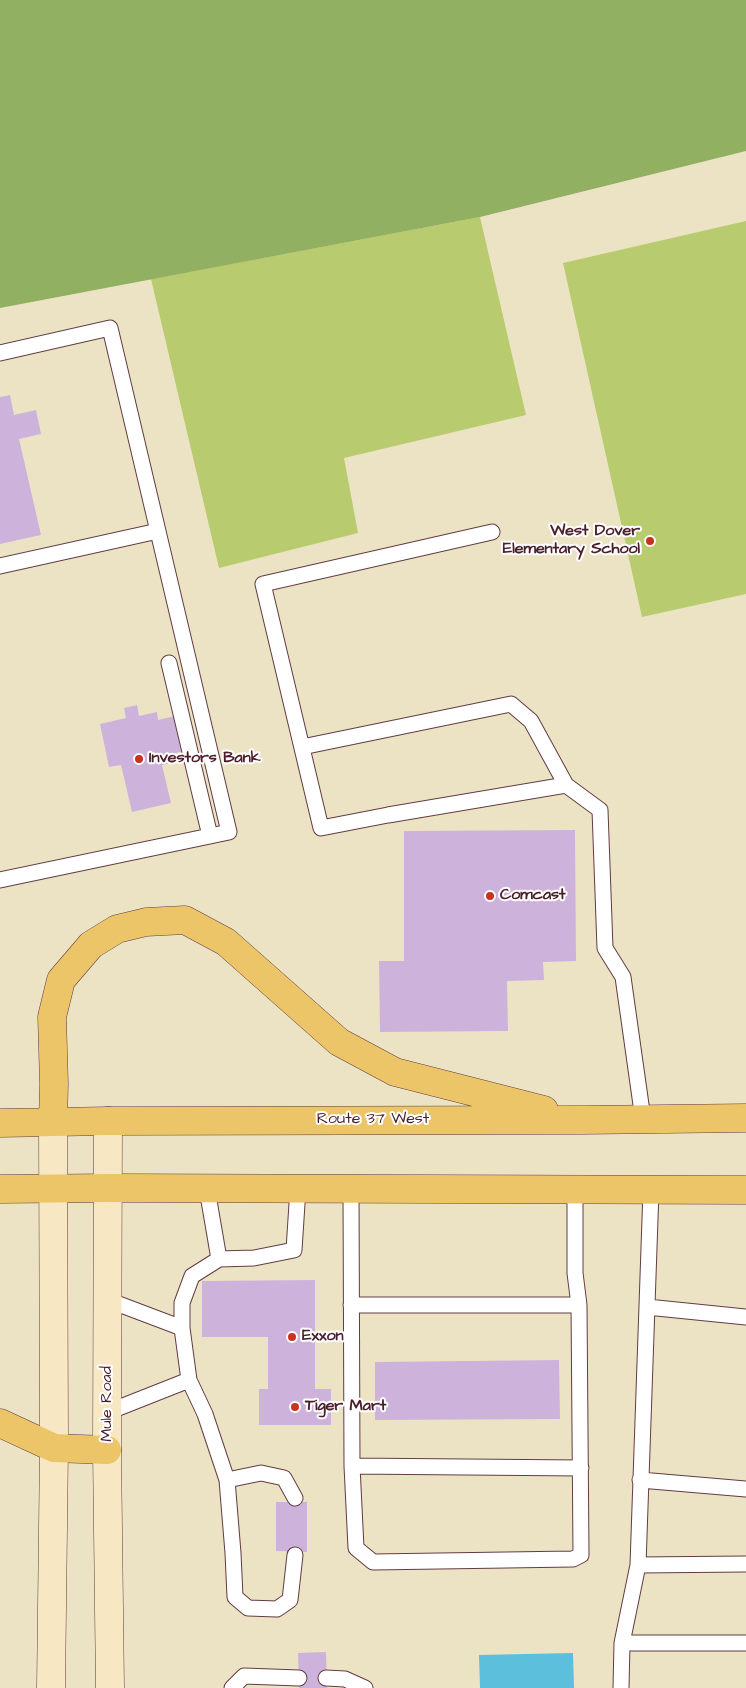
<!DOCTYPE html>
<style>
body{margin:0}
canvas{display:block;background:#ece3c5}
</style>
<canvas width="746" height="1688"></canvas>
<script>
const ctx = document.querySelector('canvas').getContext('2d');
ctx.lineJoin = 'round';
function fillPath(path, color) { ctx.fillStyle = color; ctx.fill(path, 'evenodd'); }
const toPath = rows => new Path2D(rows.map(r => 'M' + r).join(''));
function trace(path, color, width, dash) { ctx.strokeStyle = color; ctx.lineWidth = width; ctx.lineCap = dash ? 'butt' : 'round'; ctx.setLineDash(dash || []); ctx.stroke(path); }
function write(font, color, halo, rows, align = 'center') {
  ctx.font = font + ' "Architects Daughter",sans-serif'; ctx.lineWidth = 4; ctx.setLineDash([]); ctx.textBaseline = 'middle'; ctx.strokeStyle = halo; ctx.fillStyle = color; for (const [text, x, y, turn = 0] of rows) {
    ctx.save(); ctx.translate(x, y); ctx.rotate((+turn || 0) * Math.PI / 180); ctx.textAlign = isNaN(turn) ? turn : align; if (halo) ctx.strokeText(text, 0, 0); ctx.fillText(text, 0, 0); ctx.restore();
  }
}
fillPath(toPath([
 [480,217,526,415,344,458,358,533,219,568,151,279],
 [746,221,746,594,642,617,563,263]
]), '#b8cc6f');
fillPath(toPath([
 [0,0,746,0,746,151,480,217,0,308]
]), '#92b062');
fillPath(toPath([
 [573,1653,574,1688,480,1688,479,1655]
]), '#5cbfdb');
fillPath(toPath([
 [10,395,14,415,36,410,41,434,19,439,41,535,0,544,0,397],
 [137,705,139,716,157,712,158,720,179,715,187,750,169,755,171,763,162,765,171,803,132,812,121,765,109,767,100,724,126,718,124,708],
 [575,830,576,961,543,962,544,980,507,981,508,1031,380,1032,379,961,404,961,404,831],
 [315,1280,315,1389,331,1389,331,1425,259,1425,259,1389,268,1389,268,1337,202,1337,202,1281],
 [559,1360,560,1419,375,1420,375,1362],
 [276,1502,307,1502,307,1552,276,1551],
 [326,1652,327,1688,299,1688,298,1653]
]), '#cdb3dc');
const service = toPath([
 [0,353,110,328,229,832,0,880],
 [492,532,263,584,321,828,388,815,566,785],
 [0,566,158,531],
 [169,663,210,836],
 [302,747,511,704,531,721,566,785,600,810,605,948,623,977,643,1119],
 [207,1189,219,1259],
 [351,1189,352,1466,356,1548,373,1562,573,1559,581,1555,579,1305,575,1273,575,1190],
 [108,1300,182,1328],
 [351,1305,579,1305],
 [647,1307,746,1317],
 [108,1412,189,1380],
 [352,1466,581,1468],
 [227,1480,261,1473,284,1478,295,1498],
 [640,1480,746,1489],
 [295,1555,290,1600,277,1609,248,1608,235,1597,233,1553,227,1480,205,1414,189,1380,182,1328,182,1303,192,1276,219,1259,254,1258,294,1250,298,1188],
 [638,1565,746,1564],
 [622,1643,746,1643],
 [326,1678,345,1679,365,1688],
 [232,1688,244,1676,299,1678],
 [621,1688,622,1643,638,1565,651,1190]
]);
const secondary = toPath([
 [108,1121,107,1450,110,1688],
 [51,1688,54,1448,53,1121]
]);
const trunk = toPath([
 [53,1121,54,1084,52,1017,61,980,91,945,117,929,146,922,185,920,226,942,339,1042,395,1072,544,1110],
 [0,1123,108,1121,583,1120,746,1118],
 [0,1189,109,1188,746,1190],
 [0,1423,54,1448,107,1450]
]);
trace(service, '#623c42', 17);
trace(secondary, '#623c42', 29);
trace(trunk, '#623c42', 29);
trace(service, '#fff', 15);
trace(secondary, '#f7e8c3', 28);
trace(trunk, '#ecc569', 28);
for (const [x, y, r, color] of [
 [650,541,5,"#c8321e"],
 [139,759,5,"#c8321e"],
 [490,896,5,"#c8321e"],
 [292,1337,5,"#c8321e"],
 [295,1407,5,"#c8321e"]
]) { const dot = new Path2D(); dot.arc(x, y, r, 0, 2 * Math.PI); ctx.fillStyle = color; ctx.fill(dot); trace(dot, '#fff', 2); }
write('bold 16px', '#4a1f2b', '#fff', [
 ["West Dover",640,532,"right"],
 ["Elementary School",640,550,"right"],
 ["Investors Bank",149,759],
 ["Comcast",500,896],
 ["Exxon",302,1337],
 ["Tiger Mart",305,1407]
], 'left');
write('16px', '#4a1f2b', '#fff', [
 ["Route 37 West",373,1120],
 ["Mule Road",108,1404,-90]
]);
</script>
